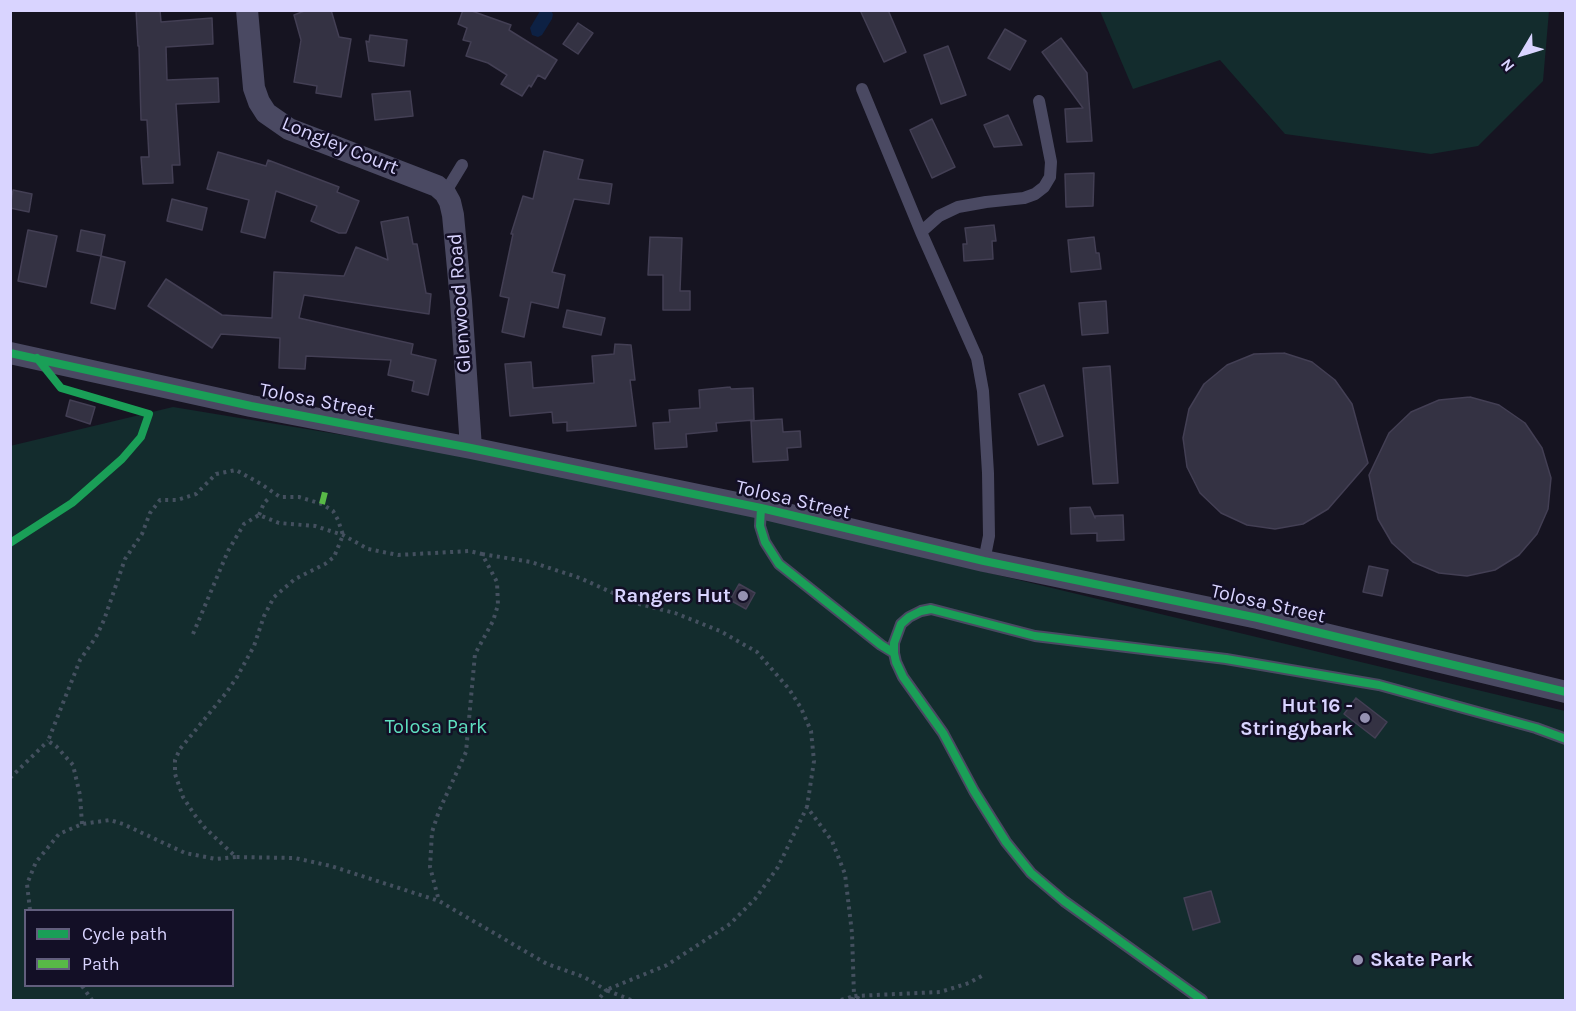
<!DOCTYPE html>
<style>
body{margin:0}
#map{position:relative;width:1576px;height:1011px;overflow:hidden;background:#161421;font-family:Karla,sans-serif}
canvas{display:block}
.frame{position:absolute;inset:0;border:12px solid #d9d4ff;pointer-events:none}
.legend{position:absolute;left:24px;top:909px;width:210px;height:78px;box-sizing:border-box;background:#130f26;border:2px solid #625e7d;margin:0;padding:8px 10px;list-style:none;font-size:18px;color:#d9d4ff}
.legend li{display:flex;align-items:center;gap:12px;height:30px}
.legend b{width:30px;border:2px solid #625e7d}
.north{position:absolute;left:1492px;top:24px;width:60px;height:60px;-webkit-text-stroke:4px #130f26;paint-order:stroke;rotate:232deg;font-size:16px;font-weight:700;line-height:24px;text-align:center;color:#d9d4ff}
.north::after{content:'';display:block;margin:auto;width:21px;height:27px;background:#d9d4ff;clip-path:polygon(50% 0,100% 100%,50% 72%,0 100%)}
</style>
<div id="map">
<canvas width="1576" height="1011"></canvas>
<div class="frame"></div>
<ul class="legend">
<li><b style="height:8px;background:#1a9f57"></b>Cycle path</li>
<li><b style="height:8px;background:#58b947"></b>Path</li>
</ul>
<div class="north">N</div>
</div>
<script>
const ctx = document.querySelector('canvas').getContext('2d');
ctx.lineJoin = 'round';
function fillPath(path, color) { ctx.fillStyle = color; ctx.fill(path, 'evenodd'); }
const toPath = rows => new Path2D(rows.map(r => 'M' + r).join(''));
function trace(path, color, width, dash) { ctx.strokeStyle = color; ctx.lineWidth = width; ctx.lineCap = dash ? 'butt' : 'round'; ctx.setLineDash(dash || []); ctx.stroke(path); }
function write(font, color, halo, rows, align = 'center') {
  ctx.font = font + ' Karla,sans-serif'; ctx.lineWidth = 5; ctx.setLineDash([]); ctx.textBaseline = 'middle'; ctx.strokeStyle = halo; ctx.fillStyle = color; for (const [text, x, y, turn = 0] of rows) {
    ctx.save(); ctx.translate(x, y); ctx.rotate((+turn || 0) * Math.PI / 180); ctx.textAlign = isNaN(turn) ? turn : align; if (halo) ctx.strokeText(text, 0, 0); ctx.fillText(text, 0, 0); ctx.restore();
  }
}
fillPath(toPath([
 [1100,11,1549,11,1543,81,1478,146,1431,154,1285,134,1220,60,1133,89],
 [173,407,482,458,760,518,1565,711,1565,1000,11,1000,10,446],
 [26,910,232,910,232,986,26,986]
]), '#132c2d');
fillPath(toPath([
 [540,11,551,11,553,14,552,19,542,35,538,37,532,35,530,28]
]), '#0d2144');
const building = toPath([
 [136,10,160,10,161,22,212,18,213,44,166,47,167,80,218,78,219,102,176,104,180,165,172,165,173,183,143,184,141,157,149,157,147,120,141,120,139,46,138,46,136,10],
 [307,10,331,10,339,37,351,39,341,97,316,93,317,86,294,82,301,40,294,15,307,10],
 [463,10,469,10,511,25,509,30,557,60,545,79,538,75,531,87,529,85,522,96,501,84,507,75,488,63,466,56,471,42,463,40,467,28,458,24,463,10],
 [860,10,888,10,906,52,884,62,860,10],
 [578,23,593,33,578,54,563,44,578,23],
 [1005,29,1026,41,1010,70,988,58,1005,29],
 [370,35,407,40,404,66,369,61,366,41,369,42,370,35],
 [1061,38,1087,73,1092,141,1067,142,1065,109,1083,108,1042,52,1061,38],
 [948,46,966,95,941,104,924,55,948,46],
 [410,91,413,116,375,120,372,94,410,91],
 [1008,115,1022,145,994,147,984,125,1008,115],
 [932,119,955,167,932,178,910,130,932,119],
 [544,151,583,160,578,179,612,184,609,204,574,199,552,272,565,275,558,308,531,302,524,337,502,332,509,298,500,296,513,234,511,234,523,196,533,199,544,151],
 [218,152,266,166,268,160,339,187,337,192,359,201,346,233,339,233,311,221,317,206,276,191,265,238,241,232,249,200,207,189,218,152],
 [1094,173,1093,206,1066,207,1065,174,1094,173],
 [13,190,32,194,29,212,10,208,13,190],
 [172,199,207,208,202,230,167,221,172,199],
 [408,217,413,244,417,244,426,293,431,294,429,314,304,295,299,318,413,344,411,354,436,360,428,395,412,391,414,381,388,375,391,360,306,356,305,369,279,368,280,338,221,334,212,348,148,306,166,279,222,315,272,318,274,272,344,276,356,247,388,260,381,222,408,217],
 [994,225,996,241,992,241,993,259,964,261,963,244,967,244,965,228,994,225],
 [28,230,57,236,46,287,18,281,28,230],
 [81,230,105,235,101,256,77,251,81,230],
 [650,237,682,238,680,291,690,291,690,310,663,310,663,275,648,275,650,237],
 [1094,237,1096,253,1099,253,1101,269,1071,272,1068,240,1094,237],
 [101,256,125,262,115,309,91,303,101,256],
 [1106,301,1108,333,1082,335,1079,303,1106,301],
 [567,310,605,318,601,335,563,327,567,310],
 [615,344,631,345,635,380,630,380,636,426,567,431,567,422,553,423,552,412,510,416,505,364,531,362,533,388,594,383,592,356,614,354,615,344],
 [1284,353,1312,362,1335,380,1352,404,1368,463,1328,509,1303,524,1275,529,1247,525,1221,513,1200,493,1187,467,1183,438,1189,409,1204,384,1227,365,1254,354,1284,353],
 [1110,366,1118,483,1093,484,1083,368,1110,366],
 [1044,385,1063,436,1038,445,1019,394,1044,385],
 [730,387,731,389,753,388,754,420,716,423,717,431,686,434,687,447,655,449,653,423,670,422,669,410,700,408,699,390,730,387],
 [1470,397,1499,405,1525,423,1542,448,1551,478,1548,509,1537,534,1519,555,1495,570,1467,576,1439,573,1413,562,1392,543,1378,519,1369,475,1389,433,1411,412,1439,400,1470,397],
 [70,400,95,407,90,424,66,416,70,400],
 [782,419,783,432,800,431,801,447,787,448,788,460,753,462,751,421,782,419],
 [1090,507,1095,518,1095,516,1123,515,1124,540,1097,541,1097,533,1071,534,1070,508,1090,507],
 [1369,566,1388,570,1382,596,1363,592,1369,566],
 [739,584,755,593,746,609,730,600,739,584],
 [1356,698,1387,722,1375,738,1344,714,1356,698],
 [1211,891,1220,922,1193,930,1184,898,1211,891]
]);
fillPath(building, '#343243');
trace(building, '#433f54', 1.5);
trace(toPath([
 [259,515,264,503,269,498],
 [10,543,72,503,122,459,141,437,149,414,68,390],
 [482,554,531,562,580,578,635,603,675,613,720,631,757,652,789,689,801,708,811,731,814,761,807,807,832,841,845,874,852,933,854,996,940,992,969,983,985,974],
 [193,634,228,551,244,524,259,515,279,523,315,526,343,535,368,549,398,555,469,551,482,554,497,582,498,605,493,621,475,654,466,752,439,811,432,832,430,867,439,901],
 [10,778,48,741],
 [82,824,80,795,73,765,56,746,48,741,80,660,96,637,104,620,125,559,142,534,150,513,160,500,177,500,196,494,216,474,236,470,261,484,280,497,299,497,322,504,333,511,338,520,343,535,334,557,325,564,295,579,274,597,264,616,254,646,237,677,226,693,180,749,175,760,175,774,183,797,194,814,205,828,236,857,295,858,331,866,439,901,547,964,584,977,606,990,598,1000],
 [30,910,27,884,36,862,59,834,82,824,110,820,123,824,185,853,216,859,236,857],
 [82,986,92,1000],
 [631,1000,606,990,667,965,730,924,755,899,778,867,807,807],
 [841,1000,854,996],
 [852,1000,854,996,862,1000]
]), '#44505f', 4, [3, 4.5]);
trace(toPath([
 [862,89,921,232,977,358,983,391,988,473,989,536,984,561],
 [445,193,462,165],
 [921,232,939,216,958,207,986,202,1024,198,1035,194,1044,187,1050,177,1051,162,1039,101],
 [761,508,760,526,765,542,779,564,881,645,894,653,896,662,903,677,943,733,974,791,1006,842,1031,873,1064,901,1202,1000],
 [894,653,894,643,901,624,909,617,921,611,931,609,1035,636,1226,659,1379,685,1536,728,1566,739]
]), '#4a4962', 12);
trace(toPath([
 [247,10,254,88,259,102,266,113,289,129,437,186,445,193,450,202,453,215,461,301,471,448],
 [10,353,251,406,471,448,761,508,984,561,1258,618,1566,692]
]), '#4a4962', 22);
trace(toPath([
 [322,504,325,492]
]), '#58b947', 6, [12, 6]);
trace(toPath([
 [10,353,251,406,471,448,761,508,984,561,1258,618,1566,692],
 [761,508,760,526,765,542,779,564,881,645,894,653,896,662,903,677,943,733,974,791,1006,842,1031,873,1064,901,1202,1000],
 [10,543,72,503,122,459,141,437,149,414,61,388,37,358],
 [894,653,894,643,901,624,909,617,921,611,931,609,1035,636,1226,659,1379,685,1536,728,1566,739]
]), '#1a9f57', 8);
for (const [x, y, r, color] of [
 [743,596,6,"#9591b1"],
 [1365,718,6,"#9591b1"],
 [1358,960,6,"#9591b1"]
]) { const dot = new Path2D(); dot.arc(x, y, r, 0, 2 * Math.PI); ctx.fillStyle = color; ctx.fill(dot); trace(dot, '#130f26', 2); }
write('20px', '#d9d4ff', '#130f26', [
 ["Longley Court",340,146,22],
 ["Glenwood Road",460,303,-94],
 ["Tolosa Street",317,401,11],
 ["Tolosa Street",793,500,13],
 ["Tolosa Street",1268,604,13]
]);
write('bold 20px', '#d9d4ff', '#130f26', [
 ["Rangers Hut",731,596],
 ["Hut 16 -",1353,706],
 ["Stringybark",1353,729],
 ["Skate Park",1370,960,"left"]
], 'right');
write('20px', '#5fe0c0', '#130f26', [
 ["Tolosa Park",436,727]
]);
</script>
